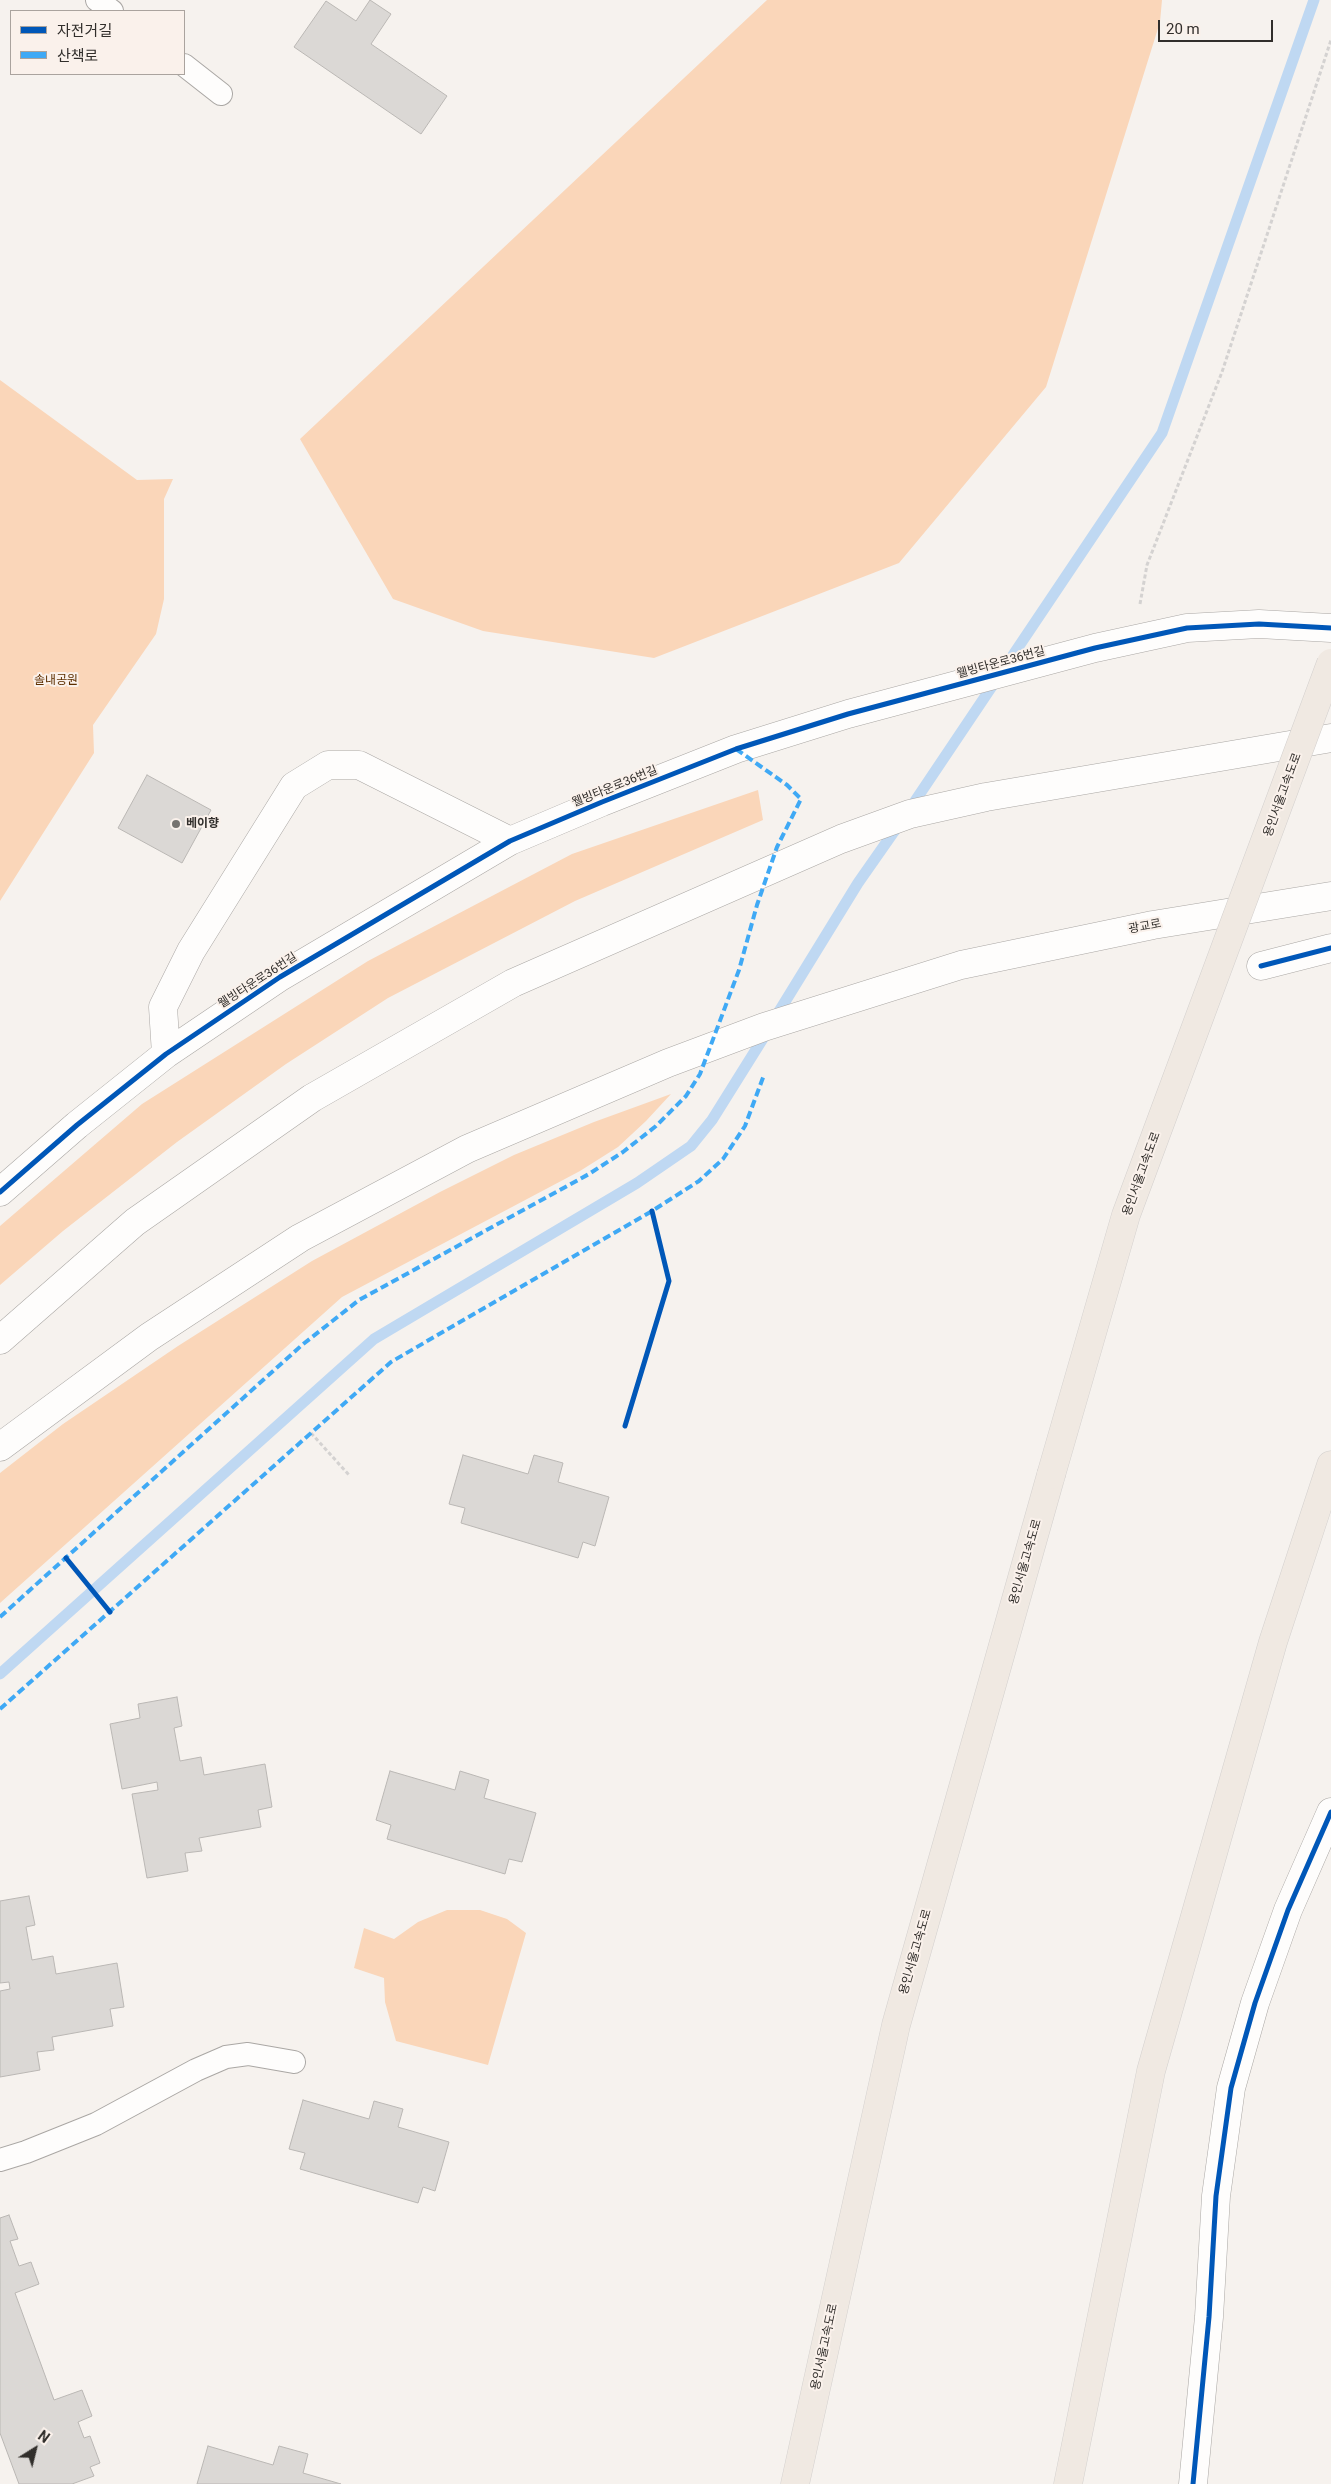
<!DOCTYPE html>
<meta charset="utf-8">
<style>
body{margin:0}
#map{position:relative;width:1331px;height:2484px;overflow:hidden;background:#f6f2ee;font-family:Roboto,"Noto Sans KR",sans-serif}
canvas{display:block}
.legend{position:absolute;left:10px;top:10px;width:175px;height:65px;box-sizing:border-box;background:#faf1eb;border:1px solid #aaa39e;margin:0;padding:6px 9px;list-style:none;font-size:15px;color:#312e2b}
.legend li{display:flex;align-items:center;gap:10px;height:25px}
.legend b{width:25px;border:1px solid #aaa39e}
.north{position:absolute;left:10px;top:2424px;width:50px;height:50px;-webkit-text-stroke:4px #faf1eb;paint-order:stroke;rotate:36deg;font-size:14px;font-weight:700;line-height:20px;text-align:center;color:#312e2b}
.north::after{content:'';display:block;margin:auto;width:18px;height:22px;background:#312e2b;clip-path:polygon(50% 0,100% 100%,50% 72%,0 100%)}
.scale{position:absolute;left:1158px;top:20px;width:115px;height:22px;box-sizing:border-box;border:2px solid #312e2b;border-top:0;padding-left:6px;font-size:15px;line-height:18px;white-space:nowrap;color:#312e2b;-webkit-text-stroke:4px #faf1eb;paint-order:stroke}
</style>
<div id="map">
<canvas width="1331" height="2484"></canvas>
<ul class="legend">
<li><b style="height:6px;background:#0057b8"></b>자전거길</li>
<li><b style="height:6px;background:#3fa9f5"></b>산책로</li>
</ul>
<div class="north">N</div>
<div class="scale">20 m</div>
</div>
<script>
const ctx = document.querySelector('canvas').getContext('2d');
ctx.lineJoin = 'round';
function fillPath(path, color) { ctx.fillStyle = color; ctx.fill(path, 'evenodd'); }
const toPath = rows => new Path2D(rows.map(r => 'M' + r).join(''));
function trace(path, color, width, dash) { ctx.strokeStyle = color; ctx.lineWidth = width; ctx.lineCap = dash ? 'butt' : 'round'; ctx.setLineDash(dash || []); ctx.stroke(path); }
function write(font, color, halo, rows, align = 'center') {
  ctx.font = font + ' Roboto,"Noto Sans KR",sans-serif'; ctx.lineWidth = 4; ctx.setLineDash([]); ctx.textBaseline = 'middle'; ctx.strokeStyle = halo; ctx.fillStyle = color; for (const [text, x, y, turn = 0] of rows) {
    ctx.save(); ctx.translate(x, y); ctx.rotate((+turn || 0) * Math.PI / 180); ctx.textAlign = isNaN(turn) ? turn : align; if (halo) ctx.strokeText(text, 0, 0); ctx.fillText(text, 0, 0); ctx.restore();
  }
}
fillPath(toPath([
 [767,0,1162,0,1160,22,1046,387,899,563,654,658,483,631,393,599,300,439],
 [0,380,137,480,173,479,164,499,164,599,156,634,93,725,94,753,0,901],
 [758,790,763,820,575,901,388,998,286,1064,177,1142,63,1231,0,1285,0,1226,142,1104,368,961,572,854],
 [671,1094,646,1121,618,1147,580,1171,342,1297,0,1603,0,1473,63,1424,178,1346,312,1261,440,1192,514,1155,594,1122],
 [447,1910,480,1910,507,1919,526,1933,488,2065,396,2041,385,2002,384,1978,354,1968,364,1928,394,1939,418,1922]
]), '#fad6b9');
trace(toPath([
 [909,810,1162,433,1314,0],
 [775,1018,858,883,900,823],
 [0,1674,374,1339,637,1183,691,1146,712,1120,767,1032]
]), '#bfd8f2', 11);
const building = toPath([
 [370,0,391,14,371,44,447,96,421,134,294,47,326,1,356,21,370,0],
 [147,775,211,810,182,863,118,828,147,775],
 [463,1455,528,1474,534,1455,563,1463,558,1482,609,1497,595,1546,583,1542,578,1558,461,1523,465,1508,449,1504,463,1455],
 [177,1697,182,1726,174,1728,180,1761,201,1757,204,1775,265,1764,272,1807,258,1810,261,1827,199,1838,202,1851,185,1853,188,1871,147,1878,132,1794,158,1790,157,1782,122,1789,110,1724,140,1718,138,1704,177,1697],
 [390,1771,455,1790,460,1771,489,1780,484,1798,536,1813,522,1862,509,1859,505,1874,387,1839,391,1825,376,1820,390,1771],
 [29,1896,35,1925,26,1927,32,1960,53,1956,56,1974,117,1963,124,2007,110,2009,113,2026,52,2037,54,2050,37,2052,40,2070,0,2077,0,1991,10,1989,9,1982,0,1983,0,1901,29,1896],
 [303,2100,369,2119,374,2101,403,2109,398,2127,449,2142,435,2191,423,2187,418,2203,300,2169,305,2153,289,2149,303,2100],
 [9,2215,18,2239,10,2241,19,2266,31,2262,39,2284,15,2293,54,2400,82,2390,92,2416,78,2422,84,2438,90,2436,100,2463,90,2467,94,2476,72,2484,19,2484,0,2433,0,2218,9,2215],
 [208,2446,273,2465,279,2446,308,2454,303,2473,341,2484,197,2484,208,2446]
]);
fillPath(building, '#dbd8d5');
trace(building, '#bab7b4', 1);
const service = toPath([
 [97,0,112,11],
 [184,65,221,94],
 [0,2160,26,2152,96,2124,196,2070,226,2057,248,2054,294,2062]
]);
const minor = toPath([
 [1261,966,1331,948],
 [166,1054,163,1007,191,951,294,786,328,765,359,765,510,841],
 [0,1192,77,1125,166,1054,280,977,510,841,602,802,736,749,848,714,1095,648,1187,628,1259,624,1331,628],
 [1193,2484,1209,2317,1216,2196,1231,2088,1255,2003,1288,1910,1331,1812]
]);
const secondary = toPath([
 [0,1340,135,1222,312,1098,513,983,841,839,910,814,986,797,1331,738],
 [0,1447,149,1337,300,1238,467,1149,668,1063,764,1027,961,965,1153,925,1331,896]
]);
const motorway = toPath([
 [795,2484,896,2025,1051,1475],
 [1068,2484,1151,2071,1273,1642,1331,1465]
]);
trace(service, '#aaa7a4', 24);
trace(minor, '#aaa7a4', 29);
trace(secondary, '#aaa7a4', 29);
trace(motorway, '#d3d0ce', 29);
trace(toPath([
 [1140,604,1147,565,1222,372,1331,40],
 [311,1433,349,1475]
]), '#d4d2d1', 3, [4, 2.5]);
trace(service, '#fefdfc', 22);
trace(minor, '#fefdfc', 28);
trace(secondary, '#fefdfc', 28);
trace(motorway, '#f0e9e2', 28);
const motorwayBridge = toPath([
 [1051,1475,1126,1215,1331,663]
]);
trace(motorwayBridge, '#d3d0ce', 29, []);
trace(motorwayBridge, '#f0e9e2', 28);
trace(toPath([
 [0,1617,302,1345,359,1300,589,1174,623,1152,656,1126,686,1096,700,1074,739,970,757,905,777,847,801,799,787,785,736,749],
 [0,1709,391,1362,652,1211,699,1181,723,1159,745,1126,764,1075]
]), '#3fa9f5', 4, [8, 4]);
trace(toPath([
 [1261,966,1331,948],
 [0,1192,77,1125,166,1054,280,977,510,841,602,802,736,749,848,714,1095,648,1187,628,1259,624,1331,628],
 [625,1426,669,1281,652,1211],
 [66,1558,110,1612],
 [1193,2484,1209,2317,1216,2196,1231,2088,1255,2003,1288,1910,1331,1812]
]), '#0057b8', 5);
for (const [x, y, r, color] of [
 [176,824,5,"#76736f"]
]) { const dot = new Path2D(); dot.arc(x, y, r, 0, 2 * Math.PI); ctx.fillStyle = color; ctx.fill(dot); trace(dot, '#faf1eb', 2); }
write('12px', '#312e2b', '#faf1eb', [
 ["웰빙타운로36번길",1001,663,-15],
 ["웰빙타운로36번길",615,787,-22],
 ["용인서울고속도로",1283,795,-70],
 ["광교로",1145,927,-11],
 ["웰빙타운로36번길",258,981,-33],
 ["용인서울고속도로",1142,1174,-70],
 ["용인서울고속도로",1026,1562,-74],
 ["용인서울고속도로",916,1952,-74],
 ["용인서울고속도로",825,2347,-78]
]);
write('12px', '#5d2f00', '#faf1eb', [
 ["솔내공원",56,681]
]);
write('bold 12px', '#312e2b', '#faf1eb', [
 ["베이향",186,824]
], 'left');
</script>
